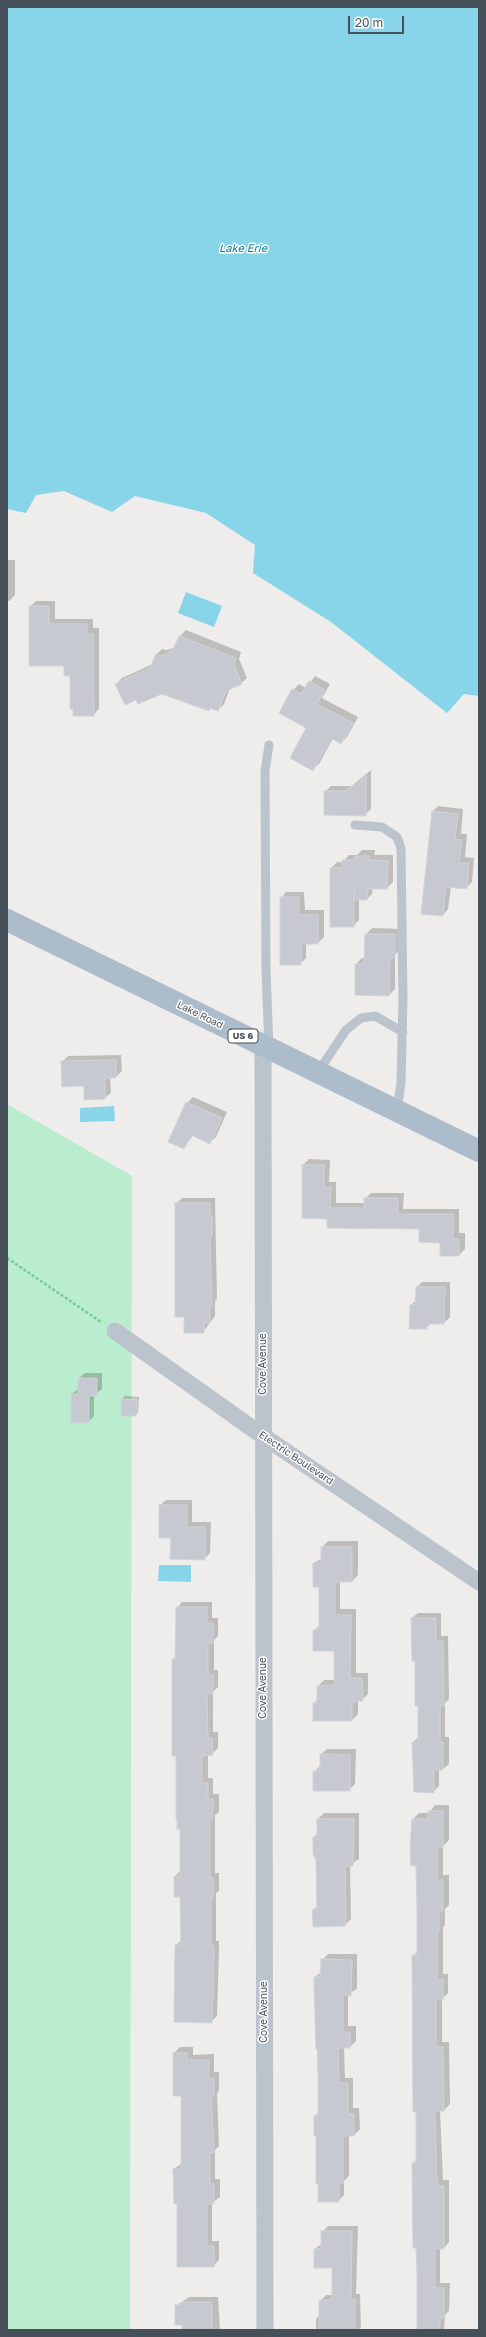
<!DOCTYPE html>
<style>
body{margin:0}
#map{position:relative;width:486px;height:2337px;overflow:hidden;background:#efecec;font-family:"Golos Text",sans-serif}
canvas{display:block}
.frame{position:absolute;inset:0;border:8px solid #455059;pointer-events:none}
.scale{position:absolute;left:348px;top:16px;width:56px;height:18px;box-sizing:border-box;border:2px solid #455059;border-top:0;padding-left:5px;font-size:12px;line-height:14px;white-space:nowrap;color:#455059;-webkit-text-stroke:3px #fff;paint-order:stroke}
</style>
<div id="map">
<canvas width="486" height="2337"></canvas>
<div class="frame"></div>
<div class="scale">20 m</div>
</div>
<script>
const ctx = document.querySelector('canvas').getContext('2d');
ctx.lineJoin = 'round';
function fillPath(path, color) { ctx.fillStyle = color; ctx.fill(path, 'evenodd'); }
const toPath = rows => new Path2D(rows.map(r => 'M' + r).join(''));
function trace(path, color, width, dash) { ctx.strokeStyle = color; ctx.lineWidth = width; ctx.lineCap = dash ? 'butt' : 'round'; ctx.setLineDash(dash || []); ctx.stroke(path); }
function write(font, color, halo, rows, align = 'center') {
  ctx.font = font + ' "Golos Text",sans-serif'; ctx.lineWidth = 3; ctx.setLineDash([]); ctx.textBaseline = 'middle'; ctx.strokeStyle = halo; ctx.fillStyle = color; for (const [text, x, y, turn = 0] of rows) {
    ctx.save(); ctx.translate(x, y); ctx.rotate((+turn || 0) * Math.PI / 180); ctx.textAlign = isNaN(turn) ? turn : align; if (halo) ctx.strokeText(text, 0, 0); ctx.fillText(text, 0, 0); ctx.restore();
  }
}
fillPath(toPath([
 [7,1104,132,1176,130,2330,7,2330]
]), '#baedce');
fillPath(toPath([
 [7,7,479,7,479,696,464,694,447,713,331,622,253,573,255,545,206,513,135,496,112,512,64,491,36,495,26,513,7,509],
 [186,592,222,606,214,627,178,613],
 [114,1106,115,1121,80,1122,80,1108],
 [159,1565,191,1565,191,1582,158,1581]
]), '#88d4e9');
fillPath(toPath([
 [7,560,15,560,15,595,9,601,7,601],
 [36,601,55,601,55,619,93,619,93,628,99,628,99,709,93,715,30,607],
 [186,630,241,652,239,659,247,678,241,683,230,688,224,704,218,710,211,708,209,710,161,692,136,699,116,684,122,678,153,664,157,654,162,649,167,650,176,647,180,636],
 [315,676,330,684,322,698,358,717,347,737,341,743,333,738,319,764,313,769,308,727,293,690,299,684,306,688],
 [371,770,371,809,365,815,325,792,331,786,352,786],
 [438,806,463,809,461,834,467,834,465,857,474,858,472,882,466,888,451,886,448,909,443,915,432,812],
 [362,850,375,850,374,855,393,855,393,882,387,888,373,888,372,894,367,899,359,899,359,920,353,926,331,926,331,868,337,862,343,862,349,855,357,855],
 [286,892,304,892,305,910,324,910,324,937,318,943,306,943,306,958,300,964,281,898],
 [372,928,401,929,400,950,395,955,395,989,389,995,356,964,362,958,365,958,366,934],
 [121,1055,122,1071,116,1077,110,1077,111,1093,105,1098,85,1085,62,1062,68,1056],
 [193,1097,227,1112,216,1137,210,1142,193,1135,184,1148,187,1103],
 [309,1159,330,1160,329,1182,336,1182,336,1203,365,1203,365,1199,371,1193,404,1193,403,1209,459,1209,459,1233,465,1233,465,1249,459,1255,420,1228,328,1218,303,1165],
 [182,1198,215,1198,217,1299,215,1301,215,1316,203,1332,185,1316,176,1204],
 [422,1282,450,1282,450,1317,444,1323,431,1323,426,1328,411,1305,417,1300,417,1287],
 [85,1373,102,1373,102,1389,94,1395,94,1416,88,1422,72,1394,79,1388,79,1378],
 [125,1396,139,1397,138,1412,136,1415,122,1399],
 [166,1500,192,1500,192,1522,211,1522,210,1553,204,1559,172,1537,160,1505],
 [328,1541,358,1541,358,1575,352,1581,340,1581,340,1609,356,1609,356,1673,368,1673,368,1694,362,1700,358,1700,358,1714,352,1720,314,1720,314,1703,318,1699,318,1686,324,1680,335,1680,335,1650,314,1631,320,1625,320,1586,314,1563,322,1558,322,1547],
 [182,1602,212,1602,212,1618,218,1618,218,1636,214,1640,214,1670,218,1670,218,1687,213,1692,213,1732,218,1732,218,1748,212,1754,208,1754,208,1778,213,1778,213,1794,219,1794,219,1812,215,1815,215,1873,219,1873,219,1891,216,1893,216,1941,219,1941,219,1950,217,2016,211,2022,176,1945,182,1940,181,1896,175,1876,181,1870,181,1828,173,1659,176,1656,177,1608],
 [418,1613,441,1613,441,1636,448,1636,449,1699,445,1703,445,1737,449,1737,449,1764,443,1769,439,1769,439,1786,433,1792,413,1742,419,1737,419,1705,412,1618],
 [327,1749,356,1749,355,1784,349,1790,314,1772,321,1765,321,1754],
 [435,1805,449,1805,449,1840,443,1846,443,1875,449,1875,449,1905,445,1909,445,1925,443,1927,443,1974,448,1974,448,1993,442,1999,442,2042,449,2042,450,2104,444,2110,440,2110,443,2180,449,2180,449,2242,444,2248,440,2248,440,2283,450,2283,449,2311,445,2315,444,2330,418,2330,418,2274,413,2163,417,2160,413,1956,418,1951,417,1865,413,1819,419,1813,429,1813],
 [324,1813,359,1813,359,1859,350,1865,351,1919,345,1925,313,1910,318,1906,317,1860,314,1854,314,1837,318,1833,318,1819],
 [328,1954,357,1954,357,1989,348,1994,348,2026,356,2026,356,2041,350,2047,344,2047,345,2078,353,2078,353,2108,359,2108,360,2129,354,2135,349,2135,349,2176,344,2181,344,2195,338,2201,317,2135,315,2116,319,2112,315,1977,321,1972,322,1960],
 [180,2047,193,2047,193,2055,214,2054,214,2072,219,2072,219,2090,217,2093,219,2146,215,2150,215,2179,220,2179,220,2197,212,2203,212,2241,219,2241,219,2260,213,2266,178,2203,174,2169,182,2163,182,2095,174,2053],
 [328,2226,358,2226,356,2294,360,2294,361,2327,358,2330,316,2330,316,2319,320,2314,320,2301,326,2295,333,2295,333,2267,315,2249,322,2243,322,2232],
 [189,2297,218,2297,220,2330,183,2330,183,2324,176,2306]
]), '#0003');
const building = toPath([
 [29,606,49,606,49,624,87,624,87,634,93,634,94,716,73,716,73,709,70,709,70,676,64,676,64,666,29,666,29,606],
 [179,636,236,658,234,665,242,684,226,691,218,711,210,708,209,711,162,694,138,704,136,700,125,705,115,684,150,668,156,654,161,656,173,650,179,636],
 [309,681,325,690,317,704,353,723,341,744,331,738,313,771,290,758,306,728,279,713,292,689,301,694,309,681],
 [366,774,366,816,324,815,324,791,346,791,366,774],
 [432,811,458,814,455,839,462,840,459,863,469,863,467,889,446,887,443,916,421,914,432,811],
 [355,856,369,856,369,860,388,861,387,889,368,889,367,900,355,900,354,889,354,927,330,927,330,868,342,868,342,860,355,860,355,856],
 [280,897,299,897,299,915,318,915,318,944,301,944,301,965,280,965,280,897],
 [365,934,395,934,395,957,390,957,389,996,355,995,355,964,364,964,365,934],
 [116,1060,116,1078,105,1078,105,1099,84,1100,84,1086,62,1087,61,1061,116,1060],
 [186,1102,222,1118,210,1144,191,1135,184,1149,168,1142,186,1102],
 [302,1165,324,1165,324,1187,331,1188,330,1208,364,1208,364,1198,398,1198,398,1214,453,1214,453,1239,459,1239,459,1256,440,1256,440,1243,419,1242,419,1229,327,1228,327,1219,302,1218,302,1165],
 [175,1203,210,1203,210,1216,212,1216,212,1237,210,1237,212,1306,210,1306,210,1323,204,1323,204,1333,184,1333,184,1317,175,1317,175,1203],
 [416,1287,445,1287,444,1324,427,1324,427,1329,409,1329,410,1305,415,1305,416,1287],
 [78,1378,97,1378,97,1396,89,1396,89,1423,71,1423,71,1394,78,1394,78,1378],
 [121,1399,137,1399,136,1416,121,1416,121,1399],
 [159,1505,187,1505,187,1527,205,1527,205,1560,170,1559,171,1538,159,1538,159,1505],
 [321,1547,352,1547,352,1582,335,1582,335,1615,351,1615,350,1678,362,1678,363,1701,352,1701,352,1721,313,1721,313,1703,317,1703,317,1686,334,1685,334,1651,313,1651,313,1630,319,1630,319,1587,313,1587,313,1563,321,1563,321,1547],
 [176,1607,207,1607,207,1623,213,1623,213,1643,208,1643,208,1675,213,1675,213,1693,207,1693,208,1738,212,1738,213,1755,202,1756,202,1783,208,1783,208,1799,213,1799,213,1819,210,1819,210,1878,213,1878,213,1897,211,1897,211,1946,214,1946,214,1956,212,2023,174,2022,175,1945,181,1945,180,1897,174,1897,174,1876,180,1876,180,1829,177,1829,177,1819,176,1819,176,1756,172,1756,172,1659,175,1659,176,1607],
 [411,1618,436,1618,436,1641,443,1641,444,1706,440,1706,440,1742,443,1742,443,1770,434,1770,434,1793,414,1792,412,1742,418,1742,418,1706,415,1706,415,1661,412,1661,411,1618],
 [320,1754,350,1755,350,1791,313,1791,313,1771,320,1771,320,1754],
 [428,1811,443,1811,443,1847,437,1847,437,1880,443,1880,443,1912,439,1912,439,1932,437,1932,437,1980,443,1980,443,2000,436,2000,436,2047,443,2047,444,2111,435,2111,437,2186,444,2186,444,2249,435,2249,435,2288,444,2288,444,2318,440,2318,440,2330,417,2330,417,2274,416,2248,413,2248,412,2163,416,2163,416,2112,413,2112,412,1955,417,1955,417,1913,416,1866,411,1866,410,1847,412,1819,428,1819,428,1811],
 [317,1819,354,1819,353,1866,345,1866,346,1926,313,1927,312,1910,317,1910,316,1860,313,1854,313,1837,317,1837,317,1819],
 [321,1959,352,1960,351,1996,343,1995,343,2032,350,2032,350,2048,338,2048,339,2083,348,2083,348,2114,354,2114,354,2136,343,2136,343,2183,339,2183,339,2202,318,2202,318,2184,316,2184,316,2136,314,2136,314,2116,318,2116,318,2049,316,2049,314,1986,314,1977,320,1977,321,1959],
 [173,2053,187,2053,187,2060,209,2060,209,2078,214,2078,214,2096,211,2096,214,2153,210,2153,210,2184,214,2184,214,2204,207,2204,207,2246,214,2246,214,2267,177,2267,177,2204,174,2204,173,2169,181,2169,181,2096,173,2096,173,2053],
 [321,2231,352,2231,351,2300,355,2300,355,2330,319,2330,319,2300,332,2300,332,2268,314,2268,314,2249,321,2249,321,2231],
 [182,2302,212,2302,212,2330,182,2330,182,2325,175,2325,175,2305,182,2305,182,2302]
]);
fillPath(building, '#c6c9cf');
trace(building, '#d0d3d8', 1);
trace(toPath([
 [7,1258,101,1322]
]), '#73caa0', 2.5, [3, 2]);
trace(toPath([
 [355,825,382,827,397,837,401,848,403,1000,401,1083,397,1111],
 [269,1048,266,971,265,771,269,745],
 [318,1072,346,1030,361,1018,375,1016,403,1032]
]), '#bbc4cc', 9);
trace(toPath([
 [263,1046,265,2330],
 [115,1331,263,1436,479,1582]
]), '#bbc4cc', 17);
trace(toPath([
 [7,920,479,1151]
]), '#acbccb', 22);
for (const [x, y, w] of [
 [243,1036,30]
]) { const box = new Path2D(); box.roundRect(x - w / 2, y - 7, w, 14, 3); ctx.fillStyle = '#fff'; ctx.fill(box); trace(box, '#455059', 1); }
write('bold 9px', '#455059', null, [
 ["US 6",243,1036]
]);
write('10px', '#455059', '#fff', [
 ["Lake Road",200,1015,26],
 ["Cove Avenue",263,1364,-90],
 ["Electric Boulevard",296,1458,34],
 ["Cove Avenue",263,1688,-90],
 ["Cove Avenue",264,2012,-90]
]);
write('italic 11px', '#0f7c9c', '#fff', [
 ["Lake Erie",243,249]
]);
</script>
